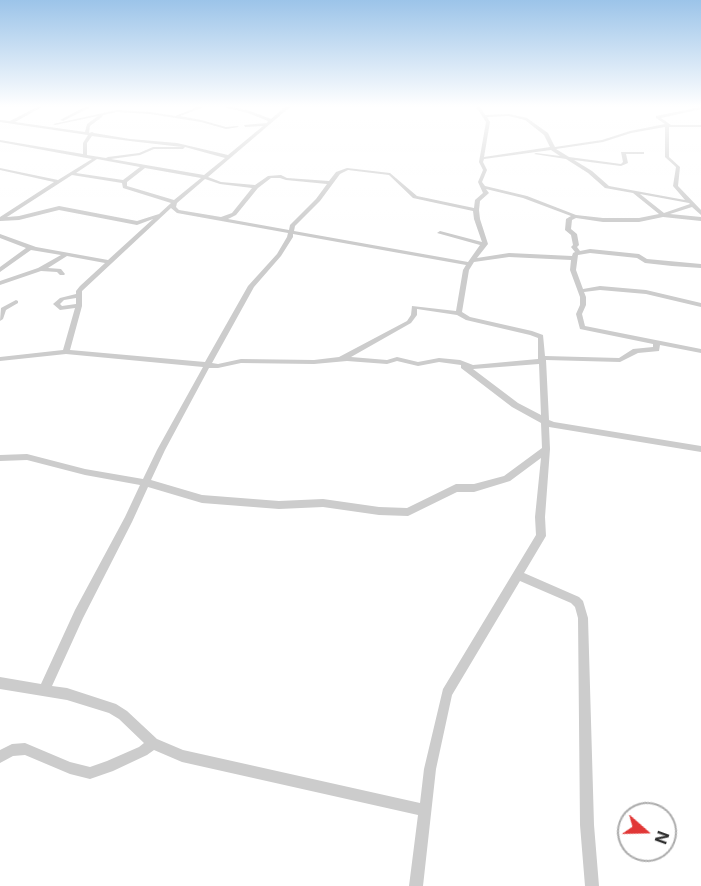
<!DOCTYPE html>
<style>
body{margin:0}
#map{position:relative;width:701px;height:886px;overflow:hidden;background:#fff;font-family:Inter,sans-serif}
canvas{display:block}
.north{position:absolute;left:617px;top:802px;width:60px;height:60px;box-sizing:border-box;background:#fff;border:2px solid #acacac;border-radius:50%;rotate:110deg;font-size:16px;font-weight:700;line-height:24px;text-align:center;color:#2f2f2f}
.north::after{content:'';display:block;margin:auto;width:21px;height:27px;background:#e13736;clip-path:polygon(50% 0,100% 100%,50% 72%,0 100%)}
</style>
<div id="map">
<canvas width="701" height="886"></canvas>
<div class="north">N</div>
</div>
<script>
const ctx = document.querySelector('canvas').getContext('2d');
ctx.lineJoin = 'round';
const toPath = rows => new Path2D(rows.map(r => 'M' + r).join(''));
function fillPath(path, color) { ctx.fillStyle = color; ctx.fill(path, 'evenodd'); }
fillPath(toPath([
 [37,107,42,107,15,122,85,132,87,124,98,116,55,125,53,124,117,110,150,112,175,116,198,107,204,107,180,116,201,120,226,127,237,126,239,127,226,129,201,122,150,114,117,112,103,115,102,117,90,126,89,133,92,132,94,133,130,139,177,143,228,155,263,126,245,127,244,125,267,123,268,121,248,113,223,107,232,107,250,111,271,119,285,107,290,107,208,177,221,182,255,185,268,176,281,175,287,178,329,181,336,172,347,168,390,173,417,196,474,208,475,200,483,193,478,182,483,170,479,162,486,122,476,107,480,107,485,115,509,114,527,118,548,133,555,147,602,140,630,131,665,124,656,118,656,116,701,107,701,109,661,118,671,125,701,125,701,127,669,127,669,157,680,167,678,186,701,210,701,215,692,207,670,214,701,217,701,221,663,217,639,222,603,222,576,218,572,220,571,229,577,234,579,245,577,247,580,251,590,249,639,254,647,259,701,264,701,268,672,266,645,263,637,258,590,253,578,255,576,270,583,289,600,286,646,290,701,303,701,307,646,294,600,290,584,292,586,297,586,305,582,314,585,326,701,349,701,353,660,345,659,351,638,353,620,362,546,360,549,420,554,422,701,446,701,452,549,427,550,449,545,517,546,536,524,573,579,597,583,601,588,618,594,825,599,886,585,886,580,825,578,618,575,607,571,603,520,581,452,695,436,769,423,886,409,886,418,815,182,762,154,750,147,755,113,771,90,779,70,774,25,755,13,756,0,763,0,750,12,744,25,743,70,762,90,767,107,761,139,747,144,743,119,719,109,713,67,700,0,689,0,677,41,684,75,610,125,517,140,485,85,475,27,460,0,461,0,455,27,454,85,469,143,479,157,450,203,367,66,354,0,361,0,357,63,350,75,308,60,310,53,304,60,298,76,294,76,291,80,286,105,263,67,256,48,268,61,269,65,274,64,275,60,275,57,272,41,271,0,285,0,281,38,268,61,255,31,250,0,272,0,267,26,248,0,238,0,234,36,247,108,260,153,219,137,225,59,210,19,220,0,221,0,217,54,182,0,170,0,168,58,180,92,159,0,142,0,140,83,154,83,143,88,135,0,122,0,120,10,121,37,107],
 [509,116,525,120,544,135,550,147,484,157,490,122,487,117,509,116],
 [665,127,665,157,676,167,673,186,685,200,609,186,592,171,574,160,621,166,628,163,626,154,644,154,644,152,621,152,623,162,621,164,569,157,556,149,603,142,631,133,665,127],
 [92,136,130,141,182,147,153,147,139,153,108,157,106,158,87,155,87,143,92,136],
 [185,147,225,158,204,175,111,159,140,155,154,149,183,149,185,147],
 [551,150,560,156,536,153,534,154,566,159,588,173,605,188,633,193,659,214,639,218,603,218,576,215,527,196,485,186,482,182,487,170,483,162,484,159,551,150],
 [97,159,140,167,123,180,76,173,97,159],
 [145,168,201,178,174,200,127,186,127,182,145,168],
 [348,170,389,175,413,198,473,211,474,219,482,242,440,231,437,233,480,245,468,262,294,231,295,226,320,201,340,174,348,170],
 [72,175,122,183,123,188,171,203,159,214,137,221,59,206,19,216,7,217,72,175],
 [271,178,280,178,286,180,327,184,316,199,290,225,289,230,228,219,236,215,258,188,271,178],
 [205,179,220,184,252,188,232,213,221,217,179,210,176,207,177,203,205,179],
 [486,189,523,198,571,216,566,219,565,230,571,235,573,245,571,247,575,252,573,253,572,256,509,253,477,258,488,244,480,219,479,210,480,201,489,193,486,189],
 [640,194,689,203,690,204,664,213,640,194],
 [171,208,177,213,288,233,287,237,277,254,248,286,205,362,70,350,82,306,82,291,171,208],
 [293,234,466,265,463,270,456,311,412,306,411,315,407,321,339,357,314,360,241,359,218,364,212,363,254,287,281,256,293,237,293,234],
 [509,257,571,260,570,270,580,297,580,305,576,314,580,329,653,344,653,347,633,349,619,358,545,356,543,335,532,331,470,317,462,312,469,270,474,262,509,257],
 [76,298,76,304,62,306,60,304,64,300,76,298],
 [417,309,457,315,466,320,530,335,538,338,538,359,473,365,460,360,439,358,418,362,397,357,387,360,351,357,411,323,417,315,417,309],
 [347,361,387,364,397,361,418,366,439,362,461,365,461,368,512,407,541,423,542,448,504,476,474,484,456,484,407,508,379,507,323,499,279,501,202,495,151,480,165,450,209,368,218,368,241,363,314,364,347,361],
 [539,364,541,415,518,403,473,369,539,364],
 [541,458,535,517,536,535,443,689,424,769,420,803,183,750,157,739,127,711,116,704,67,688,52,686,83,618,132,522,148,487,202,503,279,509,323,507,379,515,408,516,457,492,474,492,510,481,541,458],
 [85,107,91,107,63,121,60,120,85,107],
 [16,300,18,301,18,303,6,310,3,319,0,321,1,308,16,300]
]), '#ccc');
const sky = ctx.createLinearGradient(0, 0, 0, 231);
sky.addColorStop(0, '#9cc4e9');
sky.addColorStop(0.46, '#fff');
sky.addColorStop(1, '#ffffff00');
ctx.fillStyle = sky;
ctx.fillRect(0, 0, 701, 231);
</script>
